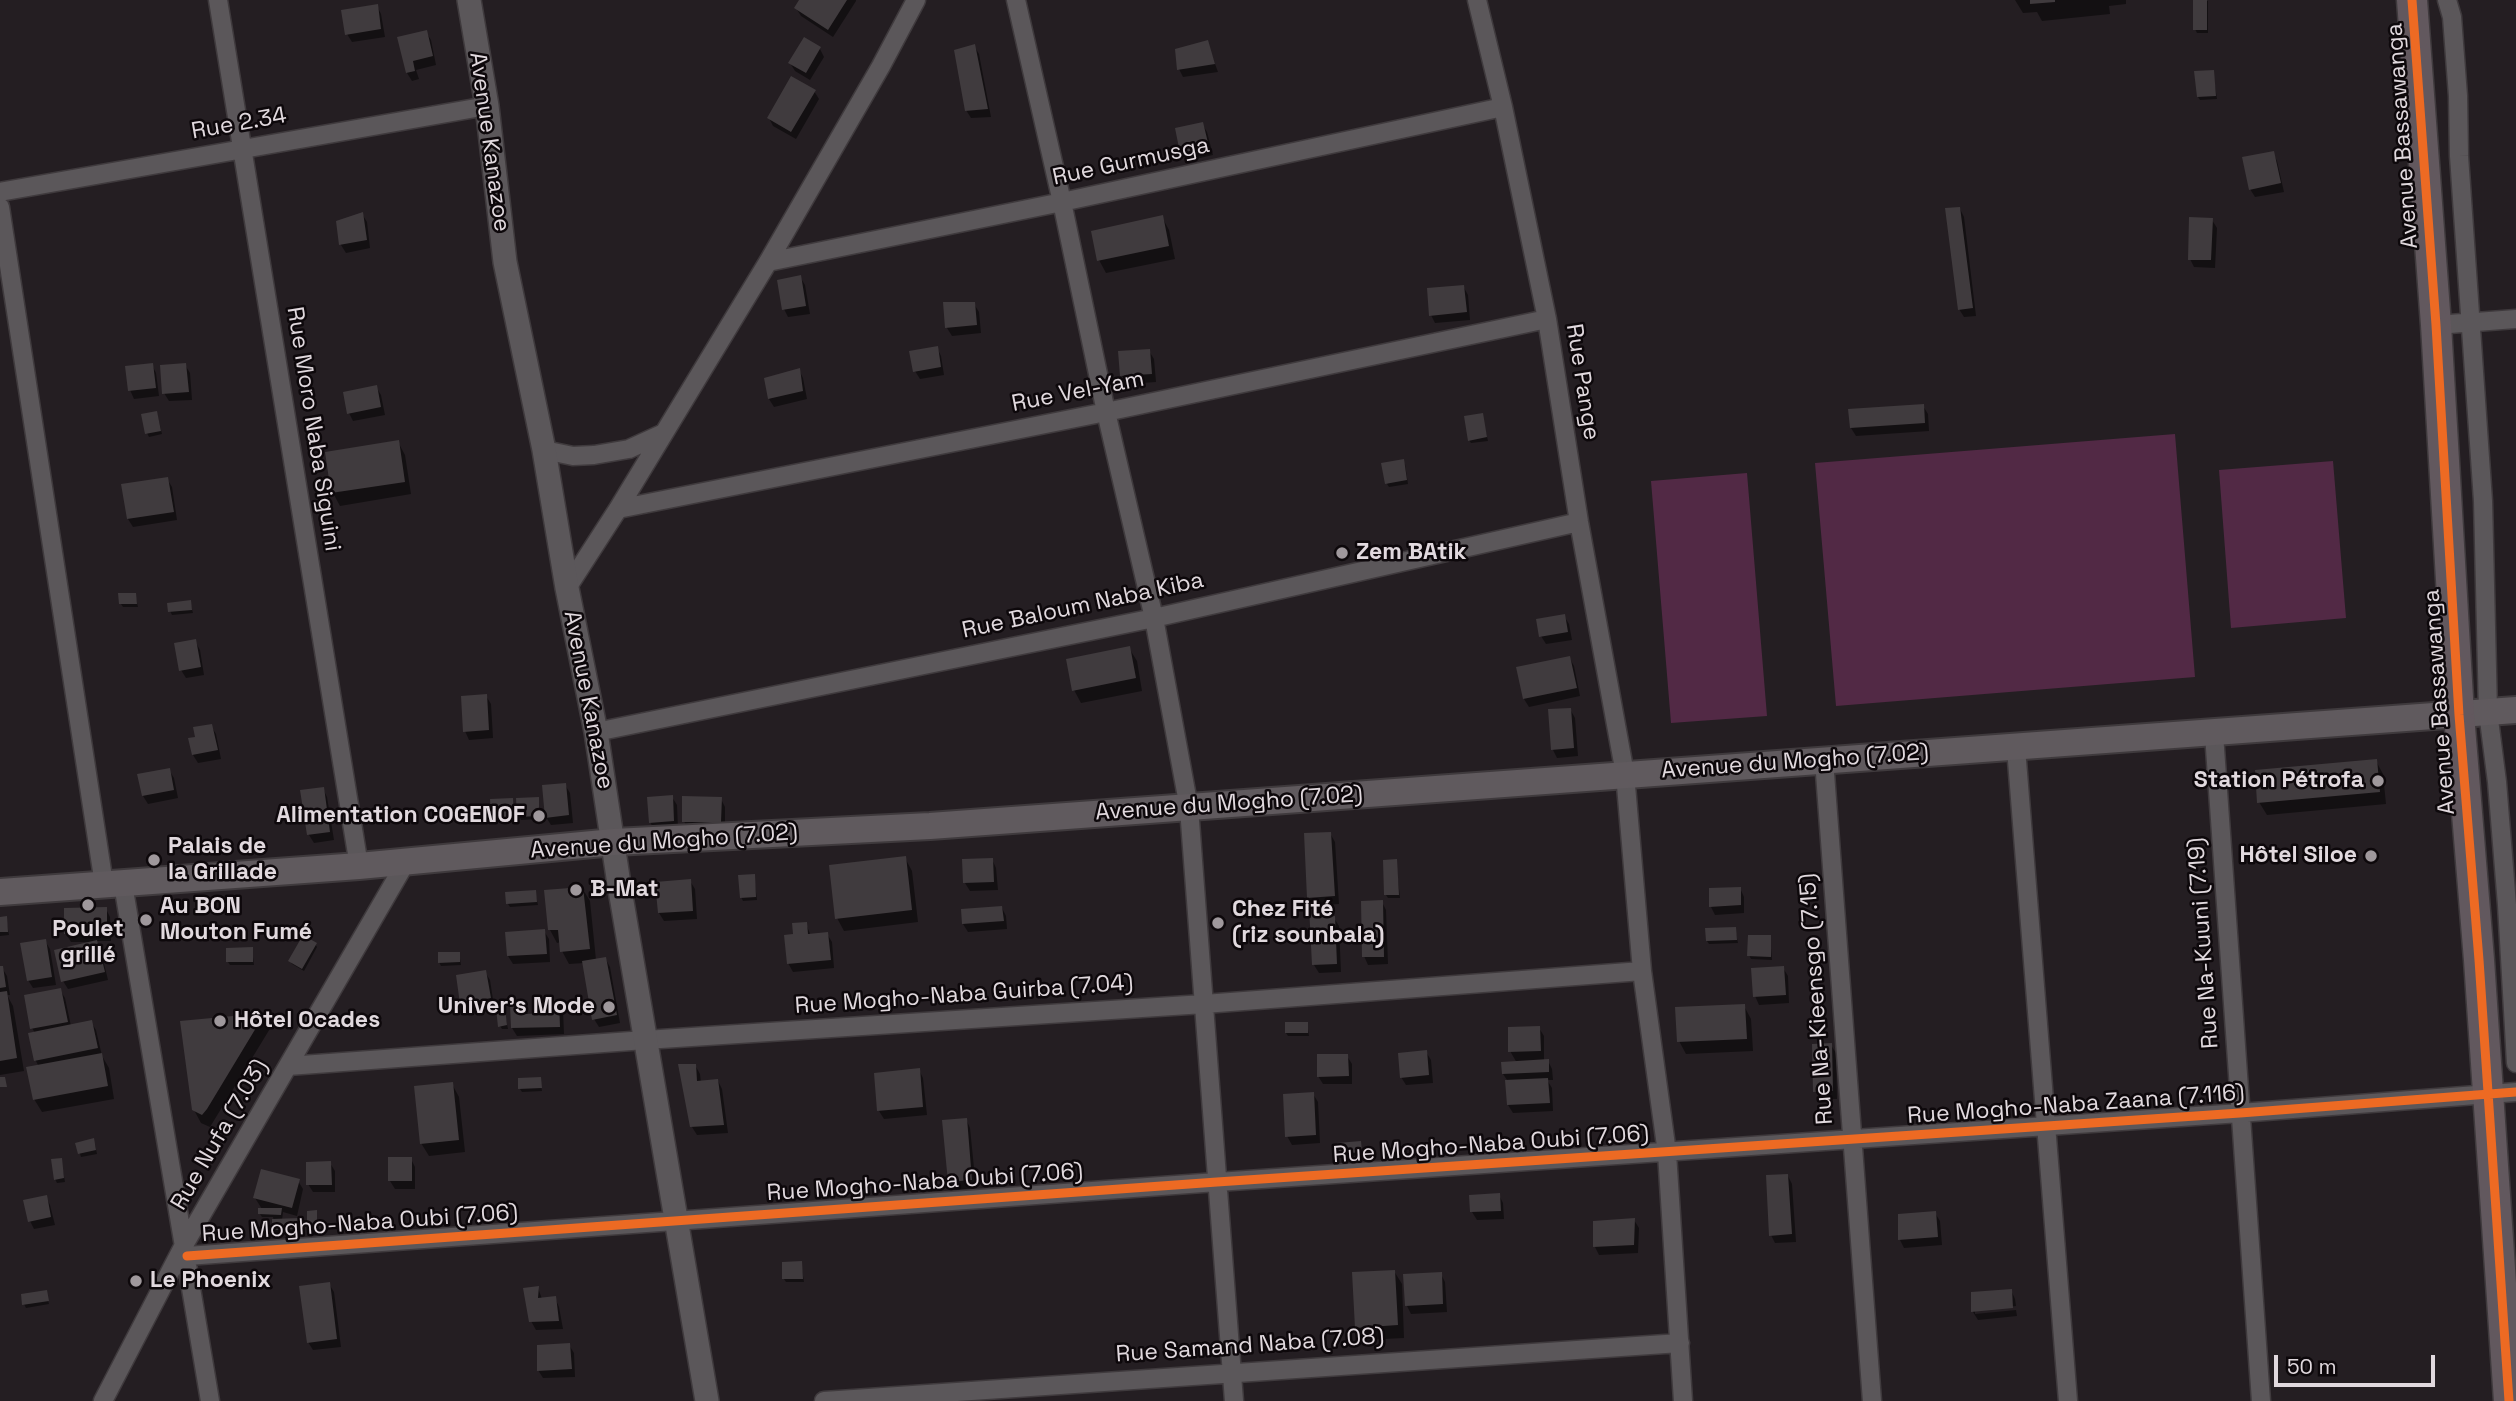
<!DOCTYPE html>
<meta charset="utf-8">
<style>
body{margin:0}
#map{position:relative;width:2516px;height:1401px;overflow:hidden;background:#241e22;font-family:"Space Grotesk",sans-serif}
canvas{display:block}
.scale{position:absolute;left:2274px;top:1355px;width:161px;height:32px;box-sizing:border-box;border:4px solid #e1d9de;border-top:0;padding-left:9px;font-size:21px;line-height:24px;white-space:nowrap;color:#e1d9de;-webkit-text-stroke:5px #0d080b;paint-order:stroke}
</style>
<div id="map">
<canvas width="2516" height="1401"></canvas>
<div class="scale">50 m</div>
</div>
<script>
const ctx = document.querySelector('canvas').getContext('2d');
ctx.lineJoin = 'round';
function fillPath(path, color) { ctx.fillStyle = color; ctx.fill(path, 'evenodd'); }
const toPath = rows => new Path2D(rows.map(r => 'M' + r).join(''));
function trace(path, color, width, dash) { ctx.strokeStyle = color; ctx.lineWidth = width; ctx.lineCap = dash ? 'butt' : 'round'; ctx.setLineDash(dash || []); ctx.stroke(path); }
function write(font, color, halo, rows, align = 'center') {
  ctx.font = font + ' "Space Grotesk",sans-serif'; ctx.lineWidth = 5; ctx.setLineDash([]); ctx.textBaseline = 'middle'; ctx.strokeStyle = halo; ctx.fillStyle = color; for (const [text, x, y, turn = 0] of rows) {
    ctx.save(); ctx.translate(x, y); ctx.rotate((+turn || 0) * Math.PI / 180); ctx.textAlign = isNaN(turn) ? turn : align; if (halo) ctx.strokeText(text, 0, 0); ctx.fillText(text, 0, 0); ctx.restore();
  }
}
fillPath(toPath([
 [2175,434,2195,677,1836,706,1815,463],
 [2333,461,2346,618,2231,628,2219,470],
 [1747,473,1767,716,1671,723,1651,481]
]), '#522945');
fillPath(toPath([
 [801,0,856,0,856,1,833,37,801,16,796,8],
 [2015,0,2126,0,2126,4,2109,6,2110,14,2042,21,2037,12,2023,13],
 [2195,0,2208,1,2208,33,2197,33,2195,29],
 [377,6,381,14,385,37,352,42,347,34],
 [426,32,431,40,436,65,416,70,419,79,412,81,407,73,399,38],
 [1207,42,1218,72,1183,77,1179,69],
 [974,46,979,54,991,117,971,118,966,110],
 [820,49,824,57,810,80,795,71,790,63],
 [2213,72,2217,99,2200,100,2198,97],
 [814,91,819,99,796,139,773,126,769,118],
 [1202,124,1207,132,1213,155,1187,161,1182,152],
 [2273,153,2277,161,2284,192,2255,197,2250,189],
 [1960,209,1964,217,1976,316,1964,317,1959,309],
 [362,214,367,222,370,248,346,253,341,245,338,222],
 [1162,217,1169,230,1175,259,1106,273,1099,260],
 [2212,220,2217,228,2215,268,2194,267,2190,259],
 [800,277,805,285,810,314,788,317,784,309],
 [1463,286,1468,295,1470,320,1435,323,1431,315],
 [945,304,974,304,979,312,981,333,952,336,947,328],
 [937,348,941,356,944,375,920,379,915,371],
 [1149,351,1154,359,1156,382,1127,384,1122,376],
 [152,365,156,373,159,396,134,399,130,390],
 [185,365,190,373,192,400,169,401,164,393],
 [799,370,803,378,807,399,774,407,769,399],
 [376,387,381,395,385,415,353,421,349,413],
 [1923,406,1928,414,1929,431,1856,436,1851,428],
 [157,413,162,434,149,437,147,433],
 [1482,415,1488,441,1471,443,1469,440],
 [398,442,405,455,411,494,340,506,333,493,327,453],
 [1405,464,1408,484,1389,487,1387,484],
 [167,479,172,487,177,520,133,527,128,519,123,486],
 [135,594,138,607,123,607,121,604],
 [190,602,193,613,172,615,170,611],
 [1564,616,1569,624,1572,640,1546,644,1541,636],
 [195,641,200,650,204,675,186,678,181,670],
 [1129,648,1137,661,1142,691,1081,703,1074,690],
 [1569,657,1574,666,1580,696,1529,707,1524,699,1518,668],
 [486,696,491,704,493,738,469,740,465,731],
 [1570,709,1575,718,1578,756,1557,758,1553,750],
 [211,726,216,734,221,759,198,763,193,755,197,738],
 [2376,761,2383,774,2386,804,2267,815,2259,802],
 [169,770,174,778,178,798,148,804,143,796],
 [565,785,570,793,573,823,551,825,546,817],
 [323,789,327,797,334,840,314,843,309,835,302,792],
 [672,797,677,805,678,829,655,831,650,822],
 [512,799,515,821,494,822,492,819],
 [721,799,725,807,725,830,688,830,684,821],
 [537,800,538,819,521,820,519,816],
 [1330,833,1335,842,1339,904,1325,905,1331,918,1334,918,1339,926,1341,972,1319,973,1314,965,1315,908,1309,897],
 [905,858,912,871,918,922,844,931,837,918],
 [992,859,996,868,998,890,970,891,965,883],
 [1396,861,1400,898,1388,898,1386,895],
 [754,876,757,900,743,901,741,897],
 [690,881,695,889,697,919,664,921,659,913],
 [582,888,590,901,596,960,605,958,610,967,620,1023,599,1027,594,1019,584,963,569,964,562,951,561,942,557,943,550,930],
 [1740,888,1744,897,1744,913,1715,915,1711,907],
 [535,892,538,905,510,907,508,904],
 [1382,902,1386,910,1388,964,1368,965,1364,956],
 [1002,908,1006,916,1007,929,968,932,963,924],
 [106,909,110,917,111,941,96,941,101,951,108,980,68,989,63,981,93,942,71,942,66,934],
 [6,918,9,935,0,936,0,919],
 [806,924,811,936,827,934,832,942,834,968,793,972,788,963,795,936],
 [1735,929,1738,943,1709,944,1707,941],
 [544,931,549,939,550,962,513,964,508,956],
 [1770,937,1772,960,1751,959,1749,955],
 [45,941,50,949,56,985,33,988,28,980],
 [315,944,317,947,304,971,292,964,290,961],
 [252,949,254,965,230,965,228,962],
 [459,953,461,965,441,966,439,962],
 [0,968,2,968,7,976,10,995,7,995,13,1006,24,1071,0,1075],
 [1783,968,1788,976,1789,1003,1759,1005,1755,996],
 [485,972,490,980,494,1006,467,1011,462,1003],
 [60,990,65,998,71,1026,91,1022,96,1030,102,1056,109,1068,114,1099,42,1112,34,1099,39,1067,36,1061,35,1033,32,1028],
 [558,1002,563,1010,564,1034,517,1036,512,1028,524,1006,529,1016,547,1015],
 [1744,1006,1751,1019,1753,1051,1686,1054,1679,1041],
 [504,1009,508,1029,502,1029,500,1026],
 [264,1015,271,1027,210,1127,201,1123,194,1110,182,1023],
 [1307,1023,1309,1036,1288,1036,1286,1033],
 [1539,1028,1544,1036,1544,1061,1548,1061,1552,1069,1553,1080,1547,1080,1552,1088,1553,1111,1513,1113,1508,1105,1507,1080,1503,1074,1517,1063,1510,1051],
 [1831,1045,1836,1053,1837,1099,1820,1099,1815,1091],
 [1426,1052,1431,1060,1433,1083,1406,1085,1401,1077],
 [1347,1056,1352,1064,1352,1084,1323,1084,1318,1076],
 [695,1065,700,1074,701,1083,718,1081,722,1089,728,1133,697,1135,692,1127],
 [919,1070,923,1078,927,1115,884,1119,879,1111],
 [540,1079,542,1091,522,1092,520,1089],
 [452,1084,459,1097,465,1152,429,1156,421,1143],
 [1313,1094,1318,1102,1320,1143,1292,1145,1287,1136],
 [966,1119,970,1128,976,1188,954,1190,949,1181],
 [1360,1143,1362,1155,1342,1157,1340,1153],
 [77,1144,95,1144,97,1154,81,1157],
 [411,1159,415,1167,415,1189,395,1189,390,1181],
 [61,1160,65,1182,57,1183,55,1179],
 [330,1163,335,1171,335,1192,313,1192,308,1184],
 [1788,1176,1792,1184,1796,1242,1775,1243,1771,1235],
 [298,1181,303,1189,297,1216,283,1212,282,1220,300,1220,303,1232,276,1233,273,1217,262,1217,260,1214,262,1209,255,1198],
 [1499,1195,1503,1203,1504,1219,1477,1220,1472,1212],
 [46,1197,50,1205,55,1225,34,1229,30,1221],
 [316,1212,318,1235,311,1235,309,1231],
 [1935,1213,1940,1221,1942,1245,1904,1248,1900,1240],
 [1634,1220,1639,1228,1638,1253,1599,1255,1595,1247],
 [801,1263,804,1282,786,1282,784,1279],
 [1394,1271,1402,1284,1404,1338,1364,1340,1357,1327],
 [1441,1274,1445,1282,1447,1312,1411,1314,1407,1306],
 [329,1284,334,1292,341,1347,313,1350,308,1342],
 [538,1288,542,1299,555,1298,559,1307,563,1329,536,1330,531,1321],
 [2011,1290,2015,1299,2016,1306,1975,1310,1975,1314,2016,1310,2017,1316,1978,1320,1973,1312,1972,1293],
 [46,1292,49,1304,26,1308,24,1304],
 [569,1345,574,1353,575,1377,543,1378,538,1370]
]), '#0007');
fillPath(toPath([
 [799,0,847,0,828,30,794,8],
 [2030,0,2055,0,2055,2,2030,4],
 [2193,0,2207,0,2207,30,2193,30],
 [378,4,381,29,345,35,341,10],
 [427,30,433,56,413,61,415,71,406,73,397,37],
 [804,37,821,47,806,73,788,63],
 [1208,40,1215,64,1177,70,1175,49],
 [975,44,988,109,965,111,954,50],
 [2214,70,2216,96,2197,97,2194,71],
 [791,76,816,90,791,132,767,118],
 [1203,122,1209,147,1180,153,1175,128],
 [2274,151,2281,183,2249,190,2242,157],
 [1960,207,1973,308,1958,310,1945,208],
 [363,212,367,240,339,245,336,221],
 [1163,215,1169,246,1097,261,1091,231],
 [2189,217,2213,218,2211,260,2188,260],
 [801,275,806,306,782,310,777,280],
 [1464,285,1467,312,1429,316,1427,288],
 [943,302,975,302,977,325,945,328],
 [938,346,941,367,913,372,909,351],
 [1150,349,1152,374,1120,376,1118,351],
 [153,363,156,388,128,391,125,366],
 [186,363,189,392,162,394,160,365],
 [800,368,803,391,768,399,764,378],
 [377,385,381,407,347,414,343,392],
 [1924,404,1925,423,1850,428,1848,409],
 [157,411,161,431,145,434,141,414],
 [1483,413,1487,437,1468,441,1464,416],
 [399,440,405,482,331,493,325,452],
 [1404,459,1407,480,1385,484,1381,463],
 [168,477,174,512,127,519,121,484],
 [118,593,136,593,137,604,119,604],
 [191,600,192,610,168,612,167,603],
 [1565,614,1568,632,1539,637,1536,619],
 [196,639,201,667,179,671,174,643],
 [1130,646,1136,678,1072,691,1066,659],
 [1570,656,1577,688,1523,699,1516,667],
 [487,694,489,730,463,732,461,696],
 [1571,708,1574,748,1551,750,1548,709],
 [212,724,218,750,192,755,188,738,195,737,193,727],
 [2377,759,2380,792,2257,803,2255,770],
 [170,768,174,790,142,796,137,774],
 [566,783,569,815,545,818,542,785],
 [324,787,330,832,307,835,300,790],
 [673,795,674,821,649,823,647,797],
 [682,796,722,797,721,822,682,822],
 [539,797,539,816,517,817,516,798],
 [513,798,514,818,491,819,490,799],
 [1331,832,1335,896,1307,898,1304,833],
 [906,856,912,910,835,919,829,865],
 [993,858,994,882,963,883,962,859],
 [1397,859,1399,895,1384,895,1383,860],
 [755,874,756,897,740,898,738,875],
 [691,879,693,911,658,913,655,882],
 [583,887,590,949,560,952,558,930,548,930,544,890],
 [1741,887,1741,905,1709,907,1709,888],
 [536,890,537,902,506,904,505,892],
 [1383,900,1384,957,1362,957,1361,901],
 [1327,905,1328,917,1335,916,1337,964,1312,965,1309,906],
 [1002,906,1004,921,962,924,961,909],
 [107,907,107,933,64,934,64,908],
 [7,916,8,932,0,932,0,917],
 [807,922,808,934,828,932,831,960,787,964,784,935,793,934,792,923],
 [1736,927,1737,940,1706,941,1705,928],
 [545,929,547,954,507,956,505,932],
 [303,935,317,943,302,969,288,961],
 [1748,935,1771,935,1771,957,1747,956],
 [46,939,52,977,27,981,20,943],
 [97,940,105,972,61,982,54,950],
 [253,947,253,962,226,962,226,948],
 [438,952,460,952,460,962,438,963],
 [606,957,617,1015,592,1020,582,961],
 [0,966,3,966,6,987,0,988],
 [1784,966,1786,995,1753,997,1751,968],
 [486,970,491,998,460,1004,456,975],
 [61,988,68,1022,30,1029,24,995],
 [7,991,17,1058,0,1061,0,992],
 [545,1000,559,1000,560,1027,511,1028,510,1005,525,1004,525,1014,545,1013],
 [1745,1004,1747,1039,1677,1042,1675,1007],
 [496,1008,505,1008,507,1025,498,1027],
 [265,1013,207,1109,202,1115,192,1110,180,1021],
 [92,1020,98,1048,34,1061,28,1033],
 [1285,1022,1308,1022,1308,1033,1285,1033],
 [1540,1026,1541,1051,1508,1052,1508,1027],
 [1832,1043,1833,1091,1813,1092,1812,1044],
 [1427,1050,1429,1075,1400,1078,1398,1053],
 [102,1053,108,1086,33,1100,26,1067],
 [1317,1054,1348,1054,1349,1076,1317,1077],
 [1549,1059,1549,1072,1502,1074,1501,1062],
 [678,1064,696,1064,697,1081,718,1079,724,1125,690,1127],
 [920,1068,923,1107,877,1111,874,1073],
 [0,1077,5,1077,7,1087,0,1087],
 [541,1077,542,1088,518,1089,518,1078],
 [1548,1078,1550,1103,1507,1105,1505,1080],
 [453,1082,459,1140,420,1144,414,1086],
 [1314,1092,1316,1135,1285,1137,1283,1094],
 [967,1118,972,1180,948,1182,942,1120],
 [94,1138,96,1150,78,1154,75,1143],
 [1361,1141,1362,1152,1338,1154,1337,1143],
 [388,1157,412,1157,412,1181,388,1181],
 [62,1158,64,1178,54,1180,51,1159],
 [331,1161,332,1185,306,1185,306,1162],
 [261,1169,300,1179,292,1208,253,1198],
 [1788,1174,1792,1234,1769,1236,1766,1175],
 [1500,1193,1501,1211,1470,1212,1469,1195],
 [47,1195,51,1217,28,1222,23,1200],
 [258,1208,282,1208,281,1215,258,1214],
 [317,1210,317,1232,307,1232,307,1211],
 [1936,1211,1938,1237,1898,1240,1898,1214],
 [301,1218,302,1229,272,1230,272,1219],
 [1635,1218,1634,1245,1593,1247,1593,1221],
 [802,1261,803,1279,782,1279,782,1262],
 [1395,1270,1398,1325,1355,1328,1352,1272],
 [1442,1272,1443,1304,1405,1306,1403,1274],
 [330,1282,337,1339,307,1343,299,1286],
 [539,1286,538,1298,556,1296,559,1321,529,1322,523,1288],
 [2012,1289,2013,1308,1971,1312,1971,1292],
 [47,1290,49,1301,22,1305,21,1294],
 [570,1343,572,1369,537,1371,537,1345]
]), '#403b3e');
const minor = toPath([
 [218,0,359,866],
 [1016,0,1062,202,1106,412,1154,618,1189,808,1234,1401],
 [1477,0,1503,107,1547,319,1579,522,1625,774,1642,971,1667,1153,1683,1401],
 [2447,0,2452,17,2458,96,2459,156,2483,501,2488,712,2497,782,2507,905,2516,1063],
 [0,192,487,106],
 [0,207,104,884],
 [768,262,1062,202,1503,107],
 [2436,325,2516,319],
 [544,450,573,456,594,455,629,449,664,433],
 [618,509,1106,412,1547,319],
 [567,588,618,509,768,262,881,66,916,0],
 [596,732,1154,618,1579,522],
 [2214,734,2261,1401],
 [2016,748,2068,1401],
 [1824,760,1872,1401],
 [123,884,210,1401],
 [288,1066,645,1040,1204,1004,1642,971],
 [187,1256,1217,1182,2240,1113,2516,1092],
 [103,1401,184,1245,406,862],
 [824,1401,1680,1343]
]);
const tertiary = toPath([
 [469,0,487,106,505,262,544,450,567,588,596,732,619,884,707,1401]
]);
const secondary = toPath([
 [0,892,359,866,614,842,930,826,2516,710]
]);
const trunk = toPath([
 [2412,0,2436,325,2459,715,2479,960,2509,1401]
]);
trace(minor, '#3f3a3d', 21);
trace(tertiary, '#3f3a3d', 26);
trace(secondary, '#3f3a3d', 30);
trace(trunk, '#3f3a3d', 33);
trace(minor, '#5b575a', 18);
trace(tertiary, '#5b575a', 23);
trace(secondary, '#605a5e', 26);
trace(trunk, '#62585e', 30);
trace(toPath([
 [2412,0,2436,325,2459,715,2479,960,2509,1401],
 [187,1256,1217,1182,2240,1113,2516,1092]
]), '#ed6a23', 9);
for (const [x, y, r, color] of [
 [1342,553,7,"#9f989c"],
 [2378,781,7,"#9f989c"],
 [539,816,7,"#9f989c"],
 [2371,856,7,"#9f989c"],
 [154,860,7,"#9f989c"],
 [576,890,7,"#9f989c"],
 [88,905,7,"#9f989c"],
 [146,920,7,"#9f989c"],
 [1218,923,7,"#9f989c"],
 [609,1007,7,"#9f989c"],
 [220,1021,7,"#9f989c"],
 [136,1281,7,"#9f989c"]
]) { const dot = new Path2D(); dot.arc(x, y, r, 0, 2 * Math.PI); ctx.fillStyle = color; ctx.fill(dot); trace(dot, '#0d080b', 2.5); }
write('23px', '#e1d9de', '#0d080b', [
 ["Rue 2.34",239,124,-10],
 ["Avenue Bassawanga",2403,136,-94],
 ["Avenue Kanazoe",489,142,82],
 ["Rue Gurmusga",1131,162,-12],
 ["Rue Pange",1582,382,81],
 ["Rue Vel-Yam",1078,392,-11],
 ["Rue Moro Naba Siguini",313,429,81],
 ["Rue Baloum Naba Kiba",1083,606,-12],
 ["Avenue Kanazoe",588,700,79],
 ["Avenue Bassawanga",2440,702,-94],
 ["Avenue du Mogho (7.02)",1795,762,-4],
 ["Avenue du Mogho (7.02)",1229,804,-4],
 ["Avenue du Mogho (7.02)",664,842,-4],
 ["Rue Na-Kuuni (7.19)",2204,943,-94],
 ["Rue Mogho-Naba Guirba (7.04)",964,995,-4],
 ["Rue Na-Kieensgo (7.15)",1817,999,-94],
 ["Rue Mogho-Naba Zaana (7.116)",2076,1105,-4],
 ["Rue Nufa (7.03)",220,1135,-60],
 ["Rue Mogho-Naba Oubi (7.06)",1491,1145,-4],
 ["Rue Mogho-Naba Oubi (7.06)",925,1183,-4],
 ["Rue Mogho-Naba Oubi (7.06)",360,1224,-4],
 ["Rue Samand Naba (7.08)",1250,1346,-4]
]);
write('bold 23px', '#e1d9de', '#0d080b', [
 ["Zem BAtik",1356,553],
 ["Station Pétrofa",2364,781,"right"],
 ["Alimentation COGENOF",525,816,"right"],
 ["Palais de",168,847],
 ["la Grillade",168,873],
 ["Hôtel Siloe",2357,856,"right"],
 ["B-Mat",590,890],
 ["Au BON",160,907],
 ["Mouton Fumé",160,933],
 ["Chez Fité",1232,910],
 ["(riz sounbala)",1232,936],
 ["Poulet",88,930,"center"],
 ["grillé",88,956,"center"],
 ["Univer's Mode",595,1007,"right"],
 ["Hôtel Ocades",234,1021],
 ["Le Phoenix",150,1281]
], 'left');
</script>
